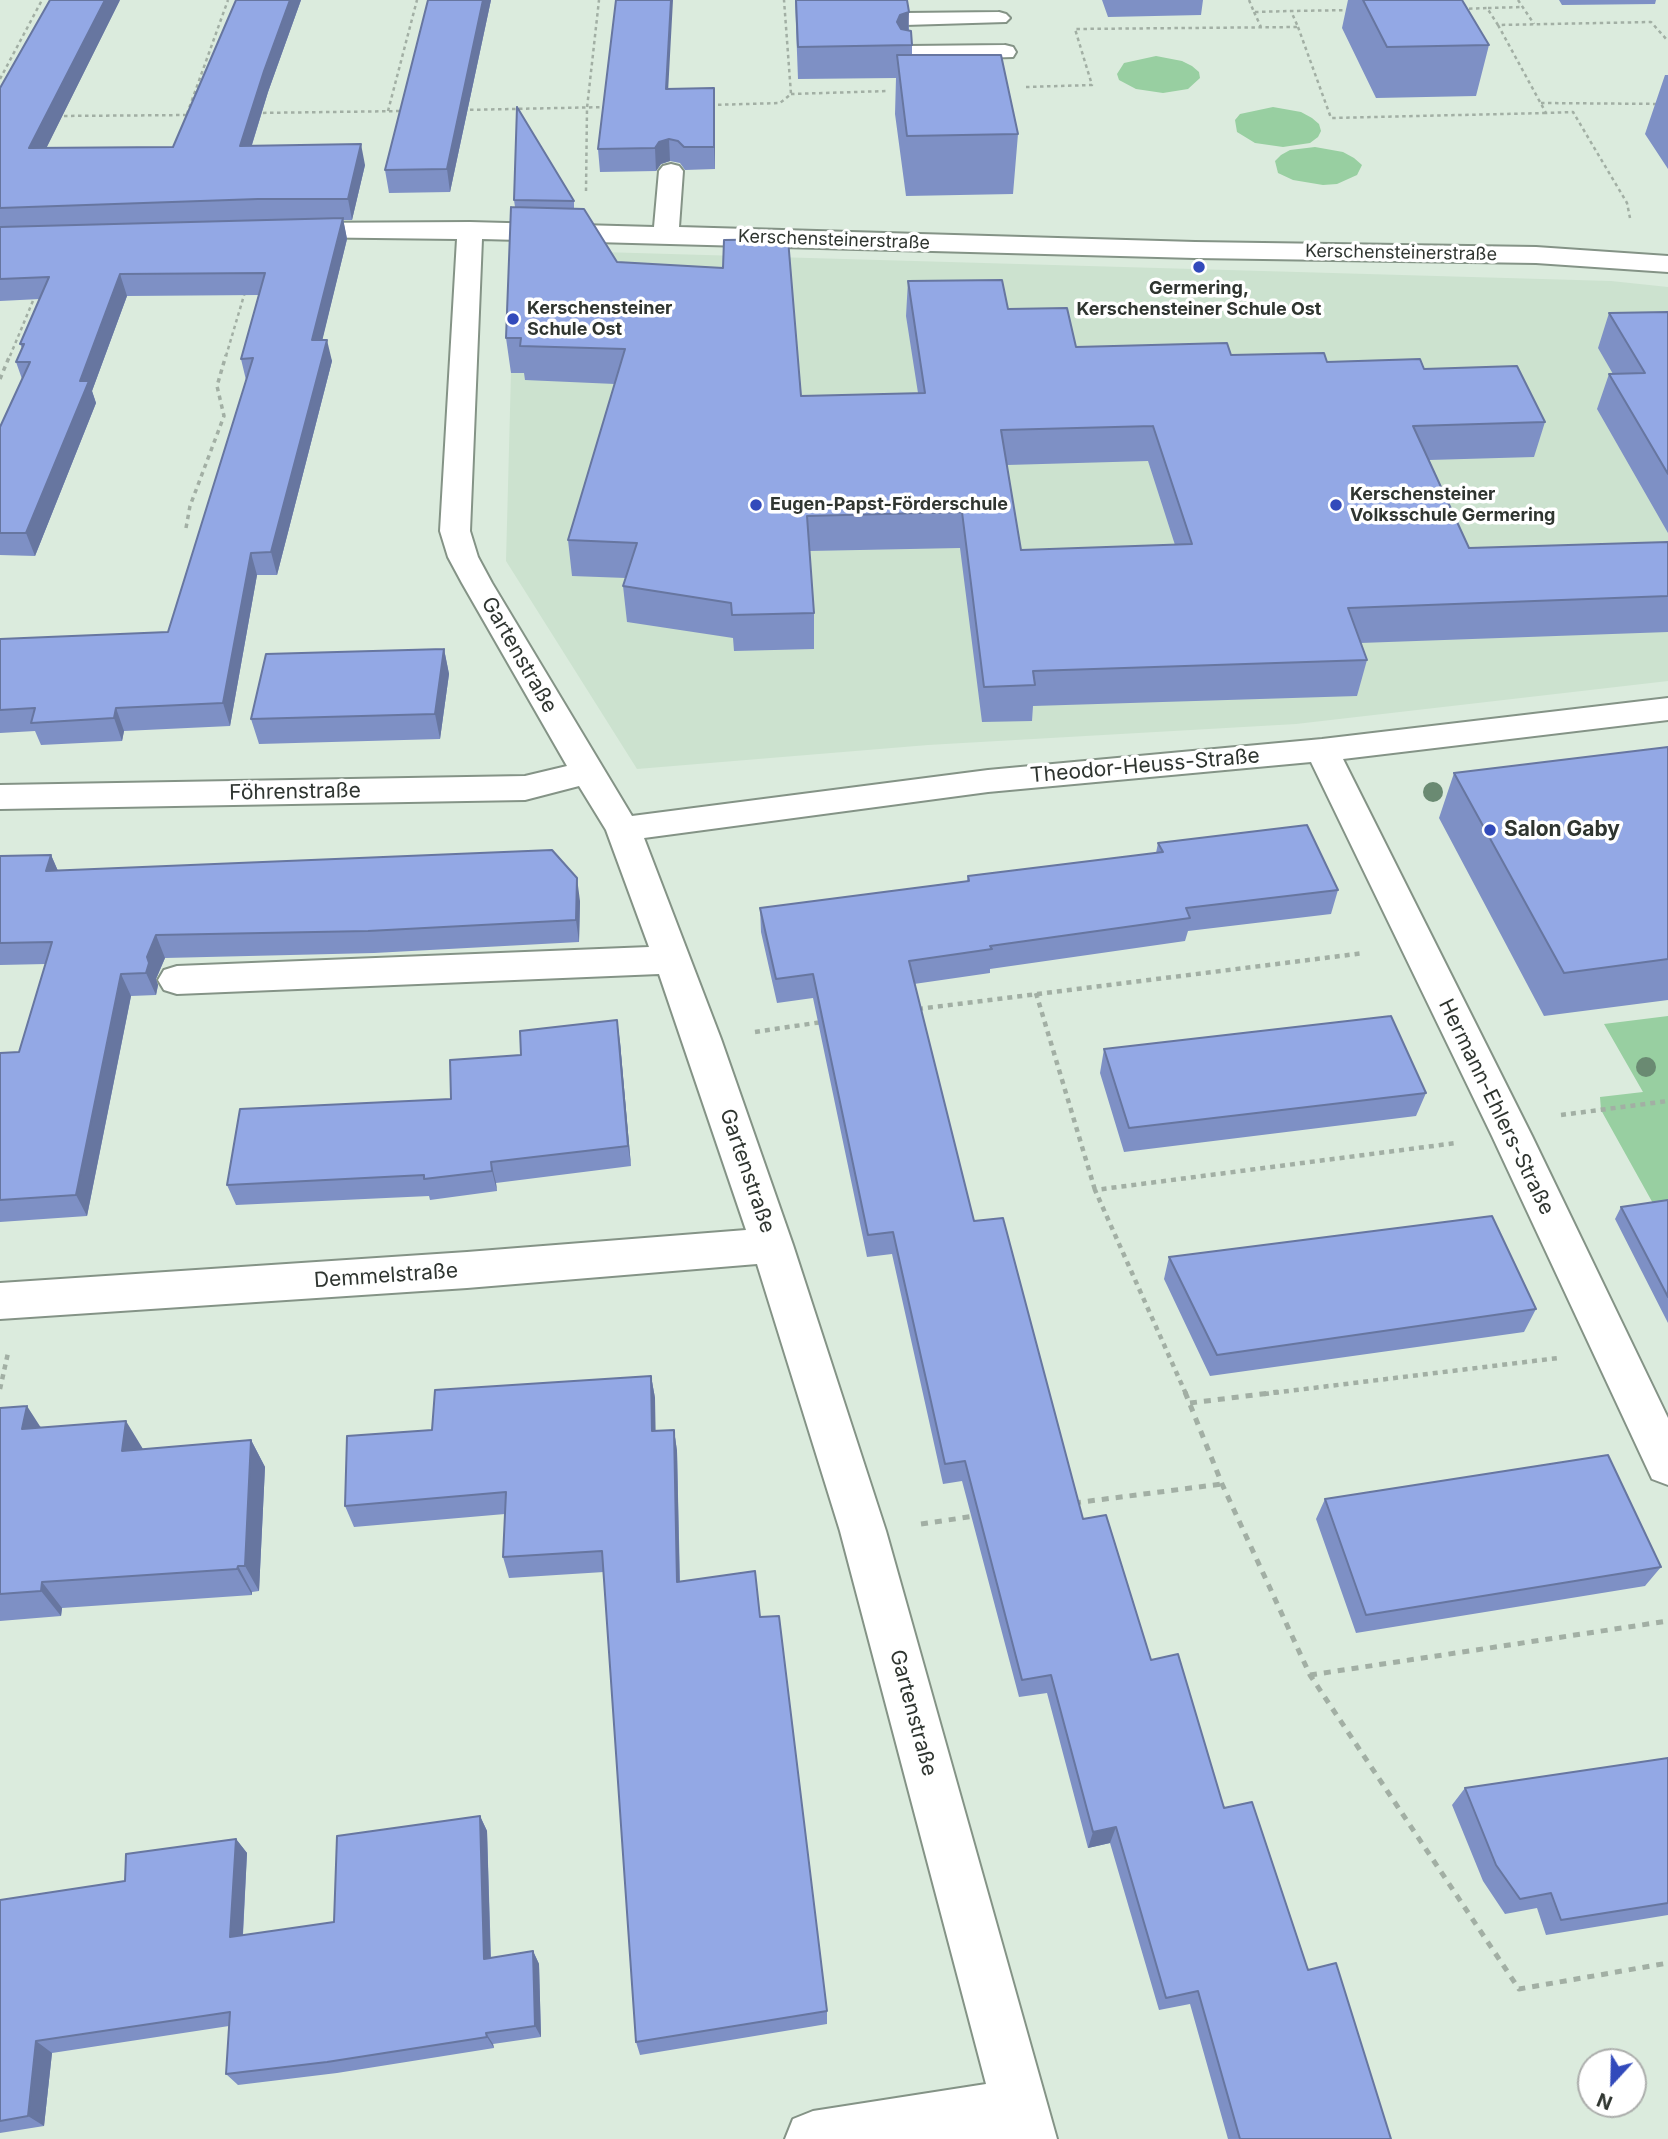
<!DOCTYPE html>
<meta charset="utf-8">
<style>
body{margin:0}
#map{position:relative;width:1668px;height:2139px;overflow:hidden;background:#dbebdd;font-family:Inter,sans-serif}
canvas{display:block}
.north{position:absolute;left:1577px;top:2048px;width:70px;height:70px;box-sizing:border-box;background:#fff;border:2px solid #acaeac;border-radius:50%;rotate:202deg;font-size:19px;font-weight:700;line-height:28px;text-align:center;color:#2f3530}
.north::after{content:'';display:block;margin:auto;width:24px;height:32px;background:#324abb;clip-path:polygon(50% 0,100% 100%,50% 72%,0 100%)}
</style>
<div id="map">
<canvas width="1668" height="2139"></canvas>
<div class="north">N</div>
</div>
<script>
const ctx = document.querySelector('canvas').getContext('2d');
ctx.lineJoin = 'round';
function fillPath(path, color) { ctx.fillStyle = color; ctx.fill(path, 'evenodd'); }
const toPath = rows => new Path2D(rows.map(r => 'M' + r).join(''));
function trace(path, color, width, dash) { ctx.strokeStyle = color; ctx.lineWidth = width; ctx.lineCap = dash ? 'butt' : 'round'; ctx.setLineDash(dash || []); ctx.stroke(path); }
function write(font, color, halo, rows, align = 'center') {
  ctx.font = font + ' Inter,sans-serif'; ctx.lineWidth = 7; ctx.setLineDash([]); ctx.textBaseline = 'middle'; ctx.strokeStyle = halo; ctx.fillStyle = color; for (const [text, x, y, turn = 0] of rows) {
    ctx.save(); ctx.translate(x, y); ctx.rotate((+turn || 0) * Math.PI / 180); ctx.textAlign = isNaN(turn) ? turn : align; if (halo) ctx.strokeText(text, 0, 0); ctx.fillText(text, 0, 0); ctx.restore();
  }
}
fillPath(toPath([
 [531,250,1611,281,1668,287,1668,681,1296,724,928,745,637,769,506,561,511,373,510,269]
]), '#cce2cf');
fillPath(toPath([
 [1156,56,1182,61,1192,66,1199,72,1200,78,1188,89,1163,93,1136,89,1119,80,1117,74,1124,63],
 [1273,107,1301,112,1312,118,1319,124,1321,131,1318,137,1310,143,1283,147,1255,143,1237,132,1235,120,1240,114],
 [1315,147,1343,152,1354,158,1362,165,1357,175,1337,184,1323,185,1293,180,1278,173,1275,161,1281,155,1290,150],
 [1668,1016,1668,1205,1655,1207,1601,1110,1600,1097,1643,1092,1604,1024]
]), '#98cfa1');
const minor = toPath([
 [999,12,1006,14,1010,18,1006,22,905,25,898,23,894,19,898,15,905,13,999,12],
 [1005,45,1013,47,1016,52,1013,57,909,60,901,58,898,53,901,48,909,46,1005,45],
 [671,164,679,166,683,171,679,227,1195,242,1536,247,1668,256,1668,272,1536,263,1195,258,482,239,470,531,478,557,492,583,632,816,988,770,1322,739,1668,698,1668,720,1343,759,1532,1136,1668,1418,1668,1485,1652,1479,1492,1136,1311,762,988,792,644,838,721,1039,793,1245,886,1531,1057,2139,785,2139,793,2119,813,2111,986,2084,840,1531,757,1264,467,1288,0,1319,0,1283,467,1252,746,1230,659,974,177,994,164,990,158,980,164,970,177,966,649,947,606,830,579,786,525,800,0,809,0,785,525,776,567,766,462,583,448,557,440,531,457,239,292,237,283,235,280,230,283,225,292,223,470,222,654,227,659,171,663,166,671,164]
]);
trace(minor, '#849386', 4);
trace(toPath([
 [1249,0,1254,12,1291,11],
 [1518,0,1534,24],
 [1488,8,1523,7],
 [1462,9,1487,8,1498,25,1651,22,1668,41],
 [1254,12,1261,27],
 [1498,25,1546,113,1573,112,1627,203,1630,218],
 [1298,27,1331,118,1546,113],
 [0,79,42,0],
 [1026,87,1092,85,1075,29,1298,27,1291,11,1352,10],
 [791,94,888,91],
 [1541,103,1668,104],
 [711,105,780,103,791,94,784,0],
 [463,110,608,107],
 [388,111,417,0],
 [256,113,405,111],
 [187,114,228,0],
 [57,116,192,115],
 [586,191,587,108,599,0],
 [10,356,35,296],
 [226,356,245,292]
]), '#a2afa4', 2.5, [3.5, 3.5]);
trace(toPath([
 [0,379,10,355],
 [186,528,190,506,224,416,217,386,226,355]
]), '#a2afa4', 3.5, [4.5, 4.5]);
trace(toPath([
 [1036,993,1095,1190],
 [918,1009,1364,953],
 [755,1032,822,1022],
 [1561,1115,1668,1101],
 [0,1389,8,1353],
 [1186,1394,1095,1190,1456,1143],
 [1264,1394,1558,1358]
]), '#a2afa4', 4.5, [5, 5]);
trace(toPath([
 [1185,1392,1222,1484,1310,1675,1519,1989,1668,1963],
 [1190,1403,1278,1392],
 [1074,1503,1222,1484],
 [921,1524,975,1516],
 [1310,1675,1668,1621]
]), '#a2afa4', 5, [7, 7]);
fillPath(minor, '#fff');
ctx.fillStyle = '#6a8a72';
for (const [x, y] of [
 [1433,792],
 [1646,1067]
]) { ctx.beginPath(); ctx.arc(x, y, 10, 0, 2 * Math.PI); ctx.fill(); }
fillPath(toPath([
 [120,0,46,148,173,147,236,0,301,0,268,92,252,145,365,165,352,220,343,220,347,239,322,340,332,361,277,575,257,575,230,726,124,731,122,741,41,745,35,731,0,733,0,639,168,632,246,380,241,359,259,295,127,296,92,391,96,403,35,556,0,555,0,427,22,379,16,362,22,348,20,344,40,299,0,301,0,88],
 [428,0,491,0,450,192,389,193,385,170],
 [795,0,907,0,909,30,912,45,912,55,1018,134,1013,194,906,196,895,114,896,78,798,79],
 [1102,0,1203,0,1201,15,1108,17],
 [1348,0,1462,0,1489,45,1476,96,1376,98,1342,28],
 [1559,0,1656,0,1655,4,1562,5],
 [1665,75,1668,75,1668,169,1645,134],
 [668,89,715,110,715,169,685,170,680,163,670,161,661,164,656,171,600,172,598,149],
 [514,200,574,201,574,209,617,262,801,396,918,393,906,316,908,281,1008,309,1076,347,1231,355,1424,369,1545,422,1534,457,1429,460,1469,548,1668,542,1668,632,1360,643,1367,660,1357,696,1033,706,1032,721,982,722,960,548,809,551,814,613,814,649,734,651,733,638,627,622,623,586,626,578,572,576,568,540,615,384,525,380,524,373,511,373,506,338,515,207],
 [1148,461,1175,545,1021,550,1007,465],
 [1668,312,1668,533,1597,409,1609,374,1613,374,1598,348,1609,313],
 [444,649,449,674,440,739,259,744,251,719],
 [1668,747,1668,1000,1544,1016,1439,818,1454,773],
 [1158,843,1338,890,1331,914,1188,931,1185,941,990,969,990,973,914,984,974,1221,1083,1519,1151,1660,1391,2139,1228,2139,1190,2004,1159,2010,1110,1843,1088,1848,1047,1693,1019,1697,962,1481,943,1484,892,1254,867,1257,813,998,777,1003,761,932,760,908,967,881,968,876,1156,853],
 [51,855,58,871,580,901,579,942,374,953,165,958,156,979,158,985,156,995,131,996,87,1216,0,1222,0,1053,19,1052,46,964,0,965,0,856],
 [620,1042,631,1166,496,1183,497,1191,430,1200,429,1196,236,1205,227,1185,451,1099,521,1055],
 [1104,1049,1426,1093,1416,1116,1124,1152,1100,1073],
 [1668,1200,1668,1323,1615,1219,1621,1207],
 [1169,1257,1536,1309,1524,1332,1210,1376,1164,1279],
 [651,1376,655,1398,655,1430,674,1430,677,1451,680,1582,760,1617,827,2011,827,2024,640,2055,636,2042,604,1572,509,1578,503,1557,505,1514,354,1527,345,1506,432,1430],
 [0,1408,41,1427,143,1449,251,1440,265,1467,259,1591,252,1592,252,1595,62,1608,61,1616,0,1621],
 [1325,1499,1661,1567,1645,1586,1356,1633,1316,1519],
 [1668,1758,1668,1915,1546,1935,1537,1908,1505,1914,1483,1881,1452,1805,1465,1788],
 [480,1816,487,1831,491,1958,533,1951,539,1964,541,2037,493,2044,494,2048,337,2073,238,2085,226,2074,229,2026,52,2053,44,2126,0,2133,0,1900,125,1881,236,1839,247,1853,243,1935,334,1922]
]), '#7e90c5');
fillPath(toPath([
 [105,0,120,0,36,169,29,148],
 [290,0,301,0,268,92,245,167,240,146,264,71],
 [483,0,491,0,450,192,447,169],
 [671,0,673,0,667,111,666,89],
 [909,12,908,44,897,22,900,15],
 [714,88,715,110,715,169,714,147],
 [669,139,670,161,661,164,656,171,655,148,659,142],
 [361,144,365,165,352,220,348,199],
 [343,218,347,239,317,362,312,340],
 [120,274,127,296,92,391,96,403,35,556,26,533,80,381],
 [327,340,332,361,277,575,271,552],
 [251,553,257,575,230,726,223,703],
 [444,649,449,674,440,739,435,714],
 [116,708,124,731,122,741,114,718],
 [51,855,61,878,46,871],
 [577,878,580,901,579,942,576,920],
 [156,935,165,958,156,979,158,985,156,995,146,973,147,957],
 [121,974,131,996,87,1216,76,1195],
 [617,1020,620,1042,631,1166,628,1146],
 [491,1162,496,1183,497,1191,492,1171],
 [651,1376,655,1398,656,1452,652,1431],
 [27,1406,45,1434,22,1429],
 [126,1421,143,1449,122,1451],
 [674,1430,677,1451,680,1602,677,1582],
 [251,1440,265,1467,259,1591,245,1566],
 [238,1566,252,1592,252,1595,237,1569],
 [42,1582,62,1608,61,1616,41,1591],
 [480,1816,487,1831,491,1972,484,1959],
 [1116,1827,1110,1843,1088,1848,1093,1832],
 [236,1839,247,1853,242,1949,230,1937],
 [533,1951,539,1964,541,2037,535,2026],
 [486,2033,493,2044,494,2048,487,2037],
 [36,2041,52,2053,44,2126,28,2116]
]), '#6776a0');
const building = toPath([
 [50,0,105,0,29,148,173,147,236,0,290,0,264,71,240,146,361,144,348,199,258,199,0,208,0,88,50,0],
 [428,0,483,0,447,169,385,170,428,0],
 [616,0,671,0,666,89,714,88,714,147,684,147,678,141,669,139,659,142,655,148,598,149,616,0],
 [796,0,907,0,909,12,900,15,897,22,901,29,911,31,912,45,798,47,796,0],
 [1363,0,1462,0,1489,45,1387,47,1363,0],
 [897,55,1001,55,1018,134,907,136,897,55],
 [517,107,574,201,514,200,517,107],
 [511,207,584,209,617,262,723,268,724,240,788,239,801,396,925,393,908,281,1002,280,1008,309,1067,308,1076,347,1227,343,1231,355,1324,353,1327,362,1420,359,1424,369,1517,366,1545,422,1413,426,1469,548,1668,542,1668,596,1348,608,1367,660,1033,671,1035,685,984,687,962,512,807,516,814,613,732,615,731,603,623,586,637,543,568,540,625,349,520,346,521,338,506,338,511,207],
 [1153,426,1192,544,1021,550,1001,430,1153,426],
 [343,218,312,340,327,340,271,552,251,553,223,703,116,708,114,718,31,723,35,708,0,710,0,639,168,632,253,358,241,359,265,273,120,274,80,381,89,381,26,533,0,533,0,427,30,362,16,362,24,344,20,344,49,277,0,279,0,227,343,218],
 [1668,312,1668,474,1609,374,1645,373,1609,313,1668,312],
 [444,649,435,714,251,719,266,654,444,649],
 [1668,747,1668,959,1564,973,1454,773,1668,747],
 [1307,825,1338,890,1186,908,1190,918,990,946,992,949,909,961,974,1221,1003,1218,1083,1519,1106,1515,1151,1660,1178,1654,1224,1808,1252,1802,1308,1970,1336,1963,1391,2139,1240,2139,1198,1991,1166,1998,1116,1827,1093,1832,1051,1675,1022,1680,965,1461,945,1464,893,1232,868,1235,813,974,776,979,760,908,969,881,968,876,1163,852,1158,843,1307,825],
 [552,850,577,878,576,920,368,931,156,935,147,957,149,963,146,973,121,974,76,1195,0,1200,0,1053,19,1052,52,942,0,943,0,856,51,855,46,871,552,850],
 [1391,1016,1426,1093,1129,1128,1104,1049,1391,1016],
 [617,1020,628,1146,491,1162,492,1171,424,1179,424,1175,227,1185,240,1109,451,1099,450,1060,521,1055,520,1031,617,1020],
 [1668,1200,1668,1297,1621,1207,1668,1200],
 [1492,1216,1536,1309,1217,1355,1169,1257,1492,1216],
 [651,1376,652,1431,674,1430,677,1582,755,1571,760,1617,779,1616,827,2011,636,2042,602,1551,503,1557,506,1492,345,1506,347,1436,432,1430,435,1390,651,1376],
 [27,1406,22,1429,126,1421,122,1451,251,1440,245,1566,238,1566,237,1569,42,1582,41,1591,0,1594,0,1408,27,1406],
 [1608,1455,1661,1567,1366,1615,1325,1499,1608,1455],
 [1668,1758,1668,1903,1561,1920,1551,1893,1520,1899,1496,1865,1465,1788,1668,1758],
 [480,1816,484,1959,533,1951,535,2026,486,2033,487,2037,327,2062,226,2074,230,2012,36,2041,28,2116,0,2121,0,1900,125,1881,126,1854,236,1839,230,1937,334,1922,337,1836,480,1816]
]);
fillPath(building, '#93a8e5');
trace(building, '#6776a0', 2);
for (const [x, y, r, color] of [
 [1199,267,7,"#324abb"],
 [513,319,7,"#324abb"],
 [756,505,7,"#324abb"],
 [1336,505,7,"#324abb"],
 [1490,830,7,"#324abb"]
]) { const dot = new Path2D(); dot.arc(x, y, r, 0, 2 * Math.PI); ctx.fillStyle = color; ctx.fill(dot); trace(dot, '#fff', 2.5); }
write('18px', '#2f3530', '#fff', [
 ["Kerschensteinerstraße",834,240,2],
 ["Kerschensteinerstraße",1401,253,1]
]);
write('bold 18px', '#2f3530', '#fff', [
 ["Germering,",1199,289,"center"],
 ["Kerschensteiner Schule Ost",1199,310,"center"],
 ["Kerschensteiner",527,309],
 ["Schule Ost",527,330],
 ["Kerschensteiner",1350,495],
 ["Volksschule Germering",1350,516],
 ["Eugen-Papst-Förderschule",770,505]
], 'left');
write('21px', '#2f3530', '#fff', [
 ["Gartenstraße",519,655,60],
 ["Theodor-Heuss-Straße",1145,766,-5],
 ["Föhrenstraße",295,792,-1],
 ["Hermann-Ehlers-Straße",1496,1107,64],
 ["Gartenstraße",747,1171,71],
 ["Demmelstraße",386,1276,-4],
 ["Gartenstraße",913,1713,75]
]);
write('bold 21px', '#2f3530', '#fff', [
 ["Salon Gaby",1504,830]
], 'left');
</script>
